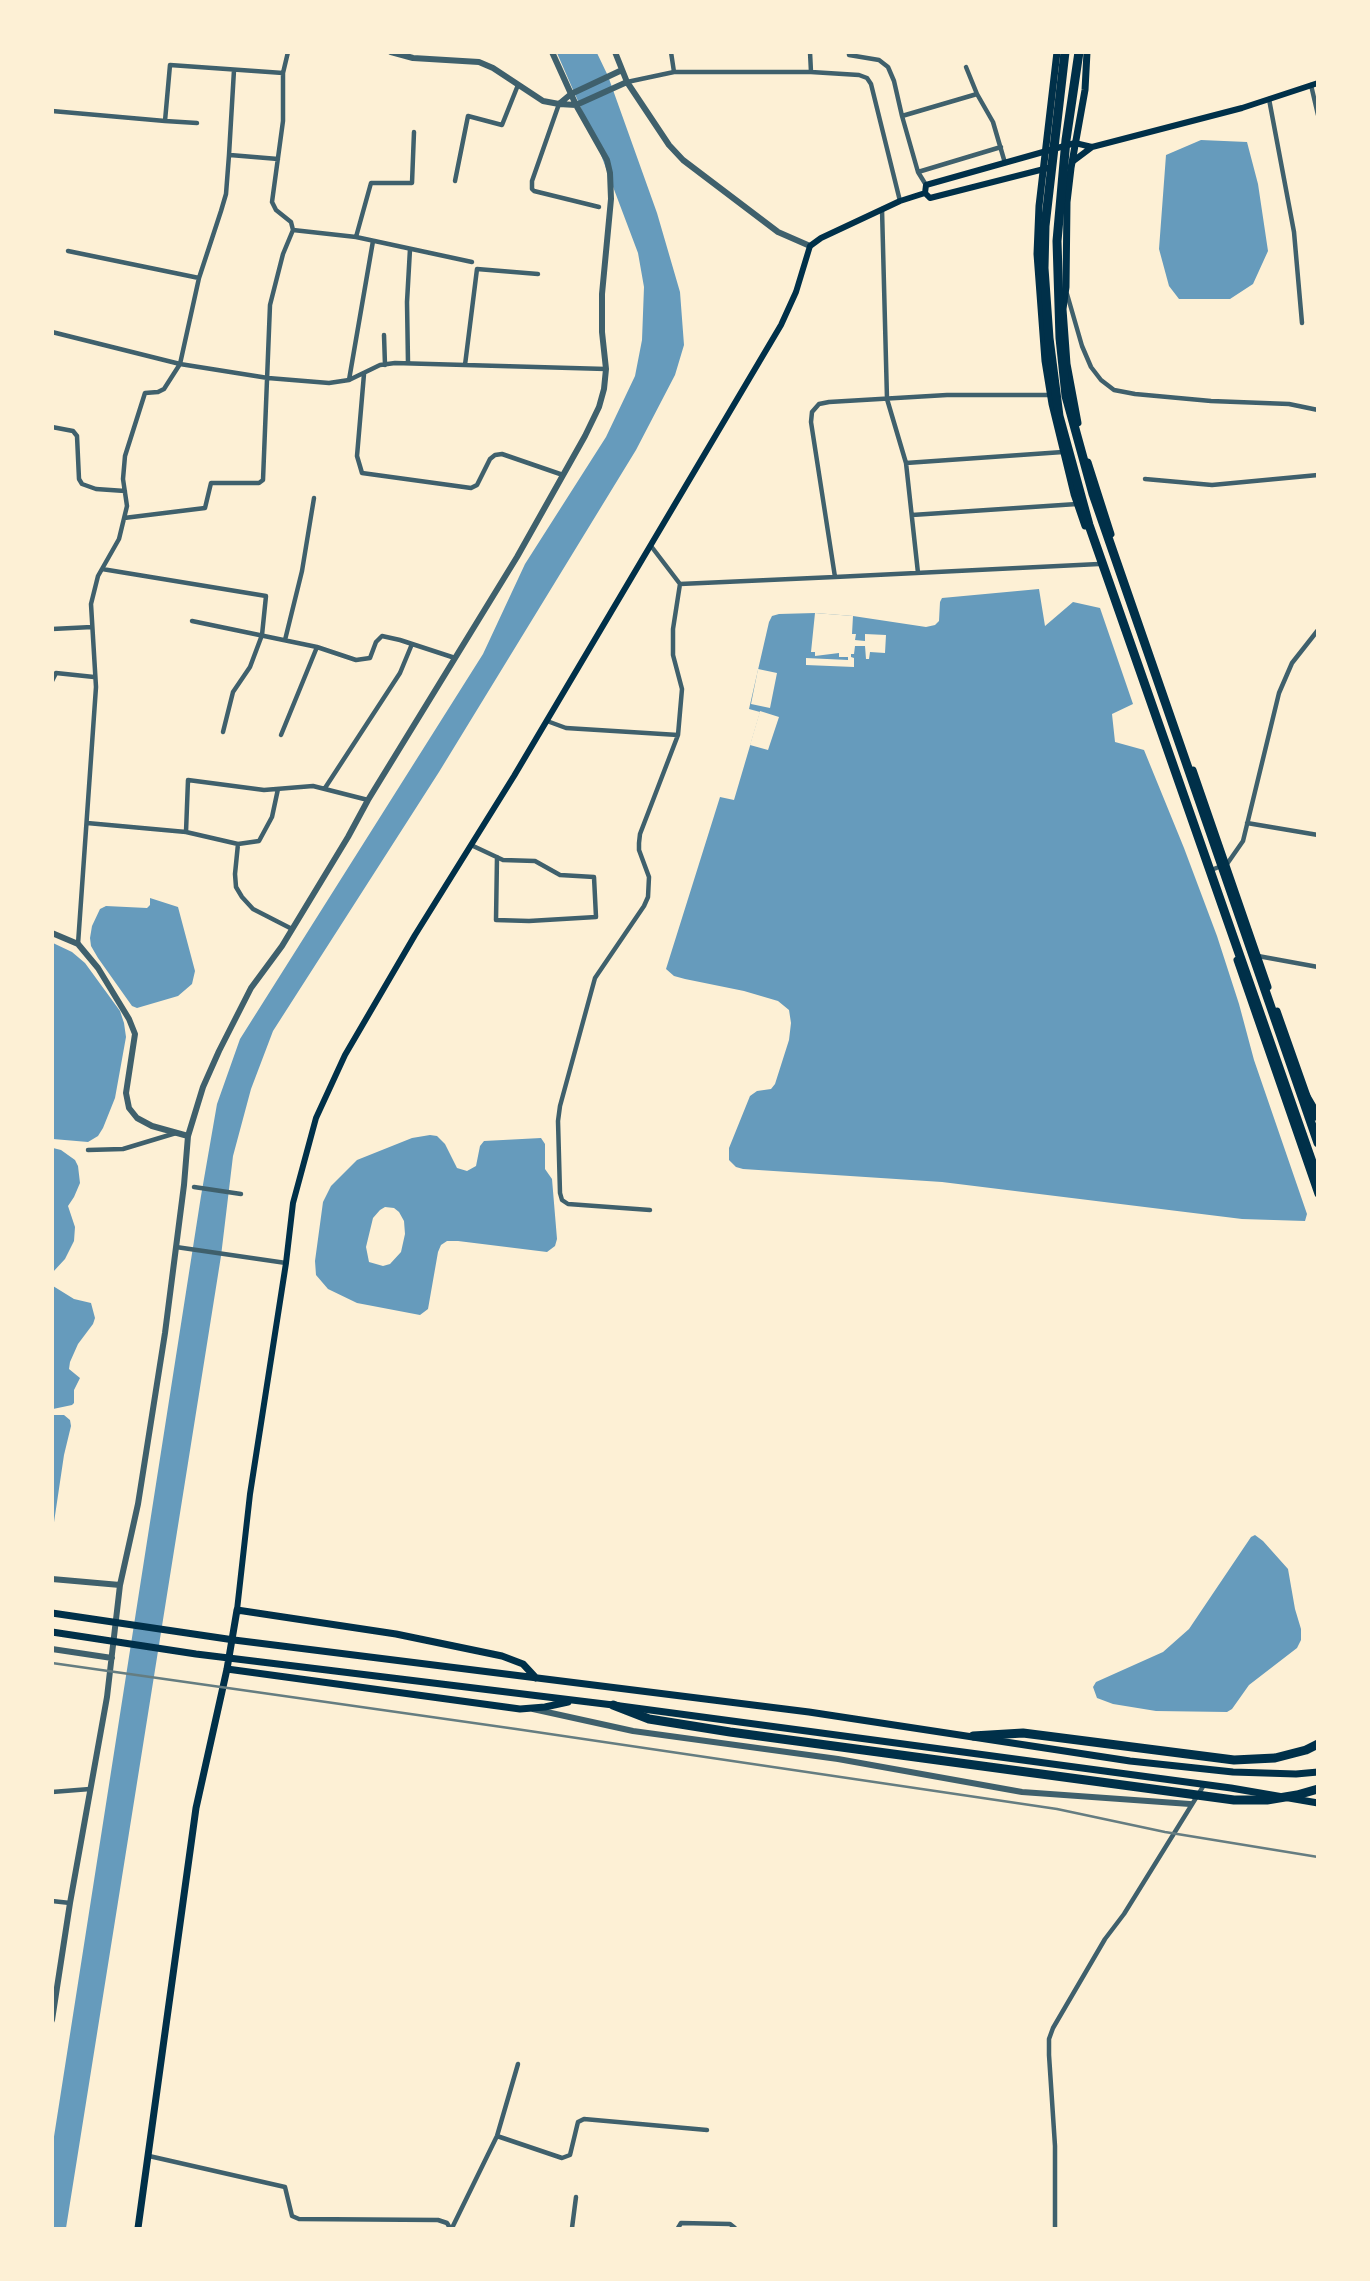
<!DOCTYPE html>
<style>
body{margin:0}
#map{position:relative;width:1370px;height:2281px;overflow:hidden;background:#fdf0d5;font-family:"Space Grotesk",sans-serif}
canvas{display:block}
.frame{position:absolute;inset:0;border:54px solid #fdf0d5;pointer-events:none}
</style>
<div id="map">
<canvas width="1370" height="2281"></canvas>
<div class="frame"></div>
</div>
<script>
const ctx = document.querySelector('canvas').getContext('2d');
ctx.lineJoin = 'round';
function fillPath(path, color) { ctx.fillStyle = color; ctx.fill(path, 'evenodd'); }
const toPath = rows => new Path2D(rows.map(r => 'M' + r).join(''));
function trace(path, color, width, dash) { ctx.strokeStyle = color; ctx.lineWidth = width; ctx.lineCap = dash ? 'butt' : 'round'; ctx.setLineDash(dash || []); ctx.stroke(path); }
fillPath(toPath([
 [557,53,597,53,608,76,657,213,680,292,684,345,675,375,636,450,439,772,273,1031,251,1089,233,1156,221,1256,66,2228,53,2228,53,2143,201,1196,217,1104,240,1039,483,654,525,564,606,437,635,376,642,340,644,287,638,253,598,147],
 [1201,140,1247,142,1258,184,1268,251,1253,284,1230,299,1179,299,1169,286,1159,249,1166,155],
 [1039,589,1045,626,1073,602,1100,608,1133,704,1112,714,1115,742,1144,750,1184,848,1217,936,1239,1004,1254,1060,1307,1214,1305,1221,1242,1219,942,1182,743,1169,736,1167,729,1160,729,1148,750,1096,757,1091,771,1089,775,1084,789,1040,791,1023,789,1010,778,1001,744,991,685,979,674,976,666,969,720,797,734,800,760,712,749,709,769,622,772,616,779,614,815,613,853,616,926,627,935,625,939,621,940,602,942,598],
 [150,898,178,907,195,971,192,984,178,996,137,1008,132,1006,98,958,91,946,90,938,92,926,100,909,106,906,147,908,150,905],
 [53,943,72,952,85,963,120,1011,124,1023,126,1037,115,1098,103,1128,98,1136,88,1142,53,1139],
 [430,1135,437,1136,445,1144,457,1168,467,1171,476,1166,480,1146,484,1141,541,1138,545,1144,545,1169,552,1179,557,1239,555,1246,547,1252,458,1241,447,1241,441,1245,438,1252,428,1309,420,1315,357,1303,328,1289,316,1275,315,1261,323,1202,331,1186,357,1160,412,1138],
 [385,1207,394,1208,399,1212,404,1221,405,1234,401,1252,390,1264,383,1266,369,1262,366,1247,373,1218,380,1210],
 [53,1148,61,1150,75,1160,78,1166,80,1183,74,1197,68,1206,75,1227,74,1241,65,1259,53,1272],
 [53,1286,74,1299,91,1303,95,1318,93,1324,78,1344,70,1362,69,1369,80,1378,74,1390,74,1403,72,1405,53,1409],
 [53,1415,64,1415,70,1420,71,1426,64,1455,53,1529],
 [1255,1535,1263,1541,1288,1569,1295,1609,1301,1629,1301,1640,1297,1648,1249,1685,1232,1709,1227,1712,1156,1711,1113,1704,1097,1698,1093,1687,1096,1682,1163,1652,1189,1629,1251,1537]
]), '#669bbc');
fillPath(toPath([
 [815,613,853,616,852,634,856,634,855,640,865,641,865,634,886,635,885,653,870,652,869,659,866,659,865,646,855,646,854,654,851,654,851,657,854,658,854,667,806,665,806,658,848,660,848,657,839,657,839,653,815,656,815,652,811,652],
 [758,669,777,673,770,708,751,704],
 [760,711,779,717,768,750,750,745]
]), '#fdf0d5');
trace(toPath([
 [671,52,674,72],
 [810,52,811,72],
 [849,52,849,55,879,60,888,67,894,81,902,116],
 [966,67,977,94],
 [627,82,674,72,811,72,859,75,867,78,871,84,900,201],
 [1311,85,1318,115],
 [1269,99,1294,232,1302,323],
 [559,104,532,181,532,189,534,191,599,207],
 [52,111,165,121,170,65,283,73],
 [165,121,197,123],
 [230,155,278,159],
 [918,172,1001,147],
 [455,181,468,116,502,125,518,85],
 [926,185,918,172,902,116,977,94,993,122,1005,163],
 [882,209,887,399,906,463,918,573],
 [293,230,356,237,472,262],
 [356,237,371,183,412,183,414,132],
 [68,251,199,278],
 [1067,294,1082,346,1091,367,1101,380,1114,390,1135,394,1211,401,1289,404,1318,410],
 [52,332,180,364,268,378,329,383,349,380,380,365,395,363,606,369],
 [384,335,385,365],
 [408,363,407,302,410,249],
 [465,365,477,269,538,274],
 [364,374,357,456,362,473,471,488,477,485,490,459,495,455,502,454,563,475],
 [349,380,373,241],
 [52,427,73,431,77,436,79,479,82,484,96,489,125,491],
 [906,463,1063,452],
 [1145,479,1212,485,1318,475],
 [912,515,1077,504],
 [124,518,205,508,211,483,259,483,263,480,270,305,283,254,293,230,291,222,276,210,272,202,283,121,283,73,288,52],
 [651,546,680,584,835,577,811,422,812,412,819,404,829,402,947,395,1050,395],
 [102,569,266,596,262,635,250,667,233,692,223,732],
 [835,577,1099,564],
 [192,621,317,647,356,660,370,658,376,642,382,636,400,640,455,658],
 [52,629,92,627],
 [285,640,302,571,314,498],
 [52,681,56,673,94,677],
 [547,721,566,728,678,735],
 [281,735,317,647],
 [325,788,400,673,412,644],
 [87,823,186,832,188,780,264,790,313,786,368,800],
 [1247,823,1318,835],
 [186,832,238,844,259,841,272,817,278,789],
 [238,844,235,874,236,887,242,897,253,909,292,929],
 [471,845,503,860,535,861,560,875,594,877,596,917,529,921,496,920,497,857],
 [1211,870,1227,864,1243,841,1279,693,1292,663,1318,630],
 [78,944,96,687,91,604,98,576,119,539,127,506,123,479,125,456,145,393,158,392,164,389,180,364,199,278,221,211,226,194,229,155,234,70],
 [1258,956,1318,967],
 [88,1150,123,1149,176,1133],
 [194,1187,241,1194],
 [650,1210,568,1204,562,1200,560,1193,558,1121,560,1106,595,978,644,906,648,897,649,877,639,850,639,843,640,834,678,735,682,689,673,655,673,629,680,584],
 [176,1247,286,1263],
 [52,1792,90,1789],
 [52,1901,70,1903],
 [497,2136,562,2158,570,2155,577,2126,578,2122,584,2119,707,2130],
 [149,2156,285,2187,292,2216,299,2219,438,2220,447,2223,450,2228],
 [452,2228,497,2136,518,2064],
 [572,2228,576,2197],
 [678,2228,681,2223,730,2224,735,2228],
 [1055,2228,1055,2146,1049,2055,1049,2039,1053,2028,1105,1939,1124,1914,1204,1785]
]), '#3f606c', 4.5);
trace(toPath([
 [391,52,413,58,479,62,493,68,543,101,559,104,576,105,627,82],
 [615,52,627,82,669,145,683,160,778,232,810,246],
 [559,104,571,94,622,70],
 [52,933,78,944,98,968,129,1019,135,1034,126,1093,129,1108,137,1118,152,1126,188,1136],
 [52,1579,120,1585],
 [52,1649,112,1658],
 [533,1709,633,1731,838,1759,1022,1792,1190,1804],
 [52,2020,70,1903,107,1697,120,1585,138,1504,165,1333,184,1185,188,1136,203,1087,219,1051,251,988,282,946,348,837,368,800,517,557,585,436,599,407,604,389,606,369,602,332,602,294,611,199,610,173,607,160,576,105,552,52]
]), '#3f606c', 6);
trace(toPath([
 [1072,162,1092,147,1242,108,1318,83],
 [925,193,926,185,1075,143,1092,147],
 [237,1610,250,1494,286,1263,293,1203,316,1118,345,1055,415,935,514,776,781,325,796,292,810,246,821,238,900,201,925,193,930,198,1048,168]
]), '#003049', 6);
trace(toPath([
 [1057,52,1039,206,1037,254,1045,361,1052,404,1074,494,1085,526],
 [1078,423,1067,364,1063,309,1066,287,1067,202,1071,168,1085,90,1087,52],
 [1088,462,1111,534],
 [1193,770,1268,987],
 [1237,960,1318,1194],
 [1277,1011,1307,1096],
 [52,1613,234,1640,809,1712,1130,1761,1233,1772,1296,1774,1318,1772],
 [52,1632,196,1654,613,1705,1231,1788,1318,1803],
 [227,1669,520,1709,545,1707,568,1702],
 [138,2228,196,1808,227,1669,237,1610,396,1634,502,1656,523,1664,536,1678]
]), '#003049', 7);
trace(toPath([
 [1065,52,1045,226,1044,268,1049,338,1059,416,1089,525,1318,1179],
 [1079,52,1066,140,1057,241,1060,338,1066,396,1093,494,1318,1143],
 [1304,1093,1318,1117],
 [613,1705,649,1719,730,1732,1234,1800,1267,1800,1297,1795,1318,1789],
 [973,1736,1023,1733,1234,1760,1275,1758,1306,1750,1318,1744]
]), '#003049', 9);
trace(toPath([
 [52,1663,516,1729,1057,1809,1165,1832,1318,1857]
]), '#657d81', 2.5);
</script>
